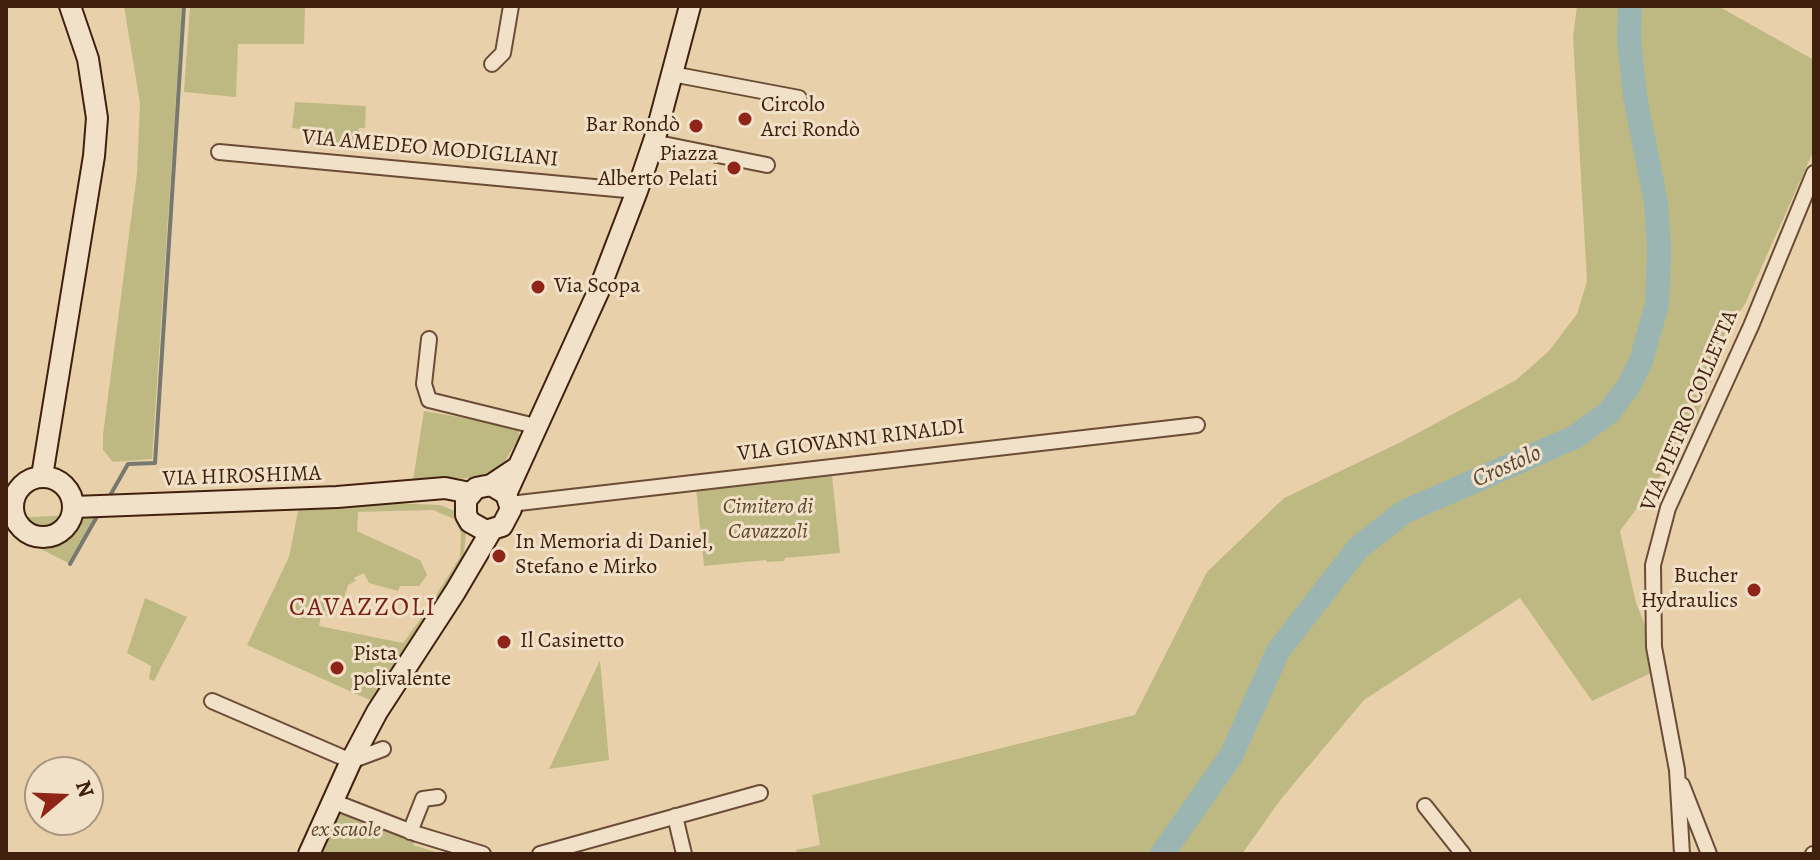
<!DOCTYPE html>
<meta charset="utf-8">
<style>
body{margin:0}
#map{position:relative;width:1820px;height:860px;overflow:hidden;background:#e8d1aa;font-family:Alegreya,serif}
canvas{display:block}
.frame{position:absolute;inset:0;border:8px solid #42200f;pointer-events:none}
.north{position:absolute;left:24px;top:756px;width:80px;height:80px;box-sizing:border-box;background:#f0e1c8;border:2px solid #aa947e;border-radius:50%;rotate:71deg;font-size:22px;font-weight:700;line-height:32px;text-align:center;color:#42200f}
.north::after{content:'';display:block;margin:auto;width:28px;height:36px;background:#8f2418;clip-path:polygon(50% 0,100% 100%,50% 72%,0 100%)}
</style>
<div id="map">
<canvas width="1820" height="860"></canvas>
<div class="frame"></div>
<div class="north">N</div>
</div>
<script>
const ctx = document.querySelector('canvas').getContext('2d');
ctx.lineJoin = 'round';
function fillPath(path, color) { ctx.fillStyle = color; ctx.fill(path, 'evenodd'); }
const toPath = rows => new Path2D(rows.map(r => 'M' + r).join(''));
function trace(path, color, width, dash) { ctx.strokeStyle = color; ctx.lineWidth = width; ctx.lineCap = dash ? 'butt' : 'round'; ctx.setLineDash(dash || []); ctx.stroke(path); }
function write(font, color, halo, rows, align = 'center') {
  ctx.font = font + ' Alegreya,serif'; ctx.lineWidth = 6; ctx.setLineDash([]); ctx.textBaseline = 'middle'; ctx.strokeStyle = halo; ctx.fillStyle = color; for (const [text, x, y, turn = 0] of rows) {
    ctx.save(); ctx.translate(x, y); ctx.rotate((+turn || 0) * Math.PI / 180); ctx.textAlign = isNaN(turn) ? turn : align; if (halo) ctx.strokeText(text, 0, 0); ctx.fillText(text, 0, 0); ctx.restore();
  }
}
fillPath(toPath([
 [124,6,182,6,152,459,113,462,103,450,103,435,137,173,140,103],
 [190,6,305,6,304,44,238,44,236,97,184,92],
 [1577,6,1718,6,1814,60,1814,150,1745,304,1725,333,1723,353,1686,442,1620,531,1636,603,1654,647,1657,670,1592,701,1520,598,1364,700,1281,799,1242,854,797,854,796,850,820,845,812,795,1135,715,1207,572,1284,498,1401,442,1516,380,1549,351,1577,314,1587,281,1573,37],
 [295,102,366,106,365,128,359,128,357,145,307,141,308,130,292,128],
 [424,411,516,427,520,436,505,461,492,471,474,478,413,480],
 [832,475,840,553,785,558,784,561,767,562,766,560,704,566,696,488],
 [364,502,440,505,455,511,462,519,466,534,463,562,433,607,430,605,460,557,461,533,454,519,433,510,358,512,357,531,420,560,427,575,419,586,400,586,398,591,369,583,364,573,354,578,356,581,348,585,344,598,333,596,327,616,321,615,319,626,403,643,422,617,425,619,372,701,247,645,289,557,299,506],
 [99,514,70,564,6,531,6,518],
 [145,598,187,617,154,681,149,679,151,666,127,653],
 [600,660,609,760,549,769],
 [332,801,417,834,413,845,442,854,309,854]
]), '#beb983');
trace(toPath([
 [108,499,128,464,155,463,184,6],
 [70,564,99,513]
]), '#777971', 4);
trace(toPath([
 [1162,854,1231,756,1278,651,1358,548,1404,512,1575,437,1609,412,1628,387,1641,361,1657,304,1659,249,1656,203,1635,97,1629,39,1630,6]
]), '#9ab5b2', 24);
const street = toPath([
 [492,64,503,53,511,6],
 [672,74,799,98],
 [653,142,767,165],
 [219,152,637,191],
 [429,339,424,384,429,400,535,426],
 [510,504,1197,425],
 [212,701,351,761,383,749],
 [1682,785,1709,854],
 [332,801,417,834,483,854],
 [1425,806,1463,854],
 [675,816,684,854],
 [410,832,423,799,438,797],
 [540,854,760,793],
 [1682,854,1677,770,1654,647,1653,565,1668,508,1751,326,1814,173],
 [1813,854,1814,854]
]);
const secondary = toPath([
 [42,476,94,156,97,118,88,59,70,6],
 '13 507a30 30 0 1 1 60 0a30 30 0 1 1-60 0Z',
 [491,485,506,494,511,509,502,526,486,531,470,522,466,515,466,500,476,488,491,485,518,467],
 [506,494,599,290,637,191,655,138,690,6],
 [74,507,337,497,445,488,470,493],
 [309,854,351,761,377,712,455,592,491,531]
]);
trace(street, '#6c4c36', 18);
trace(secondary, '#42200f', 24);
trace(street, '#f0e1c8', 14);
trace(secondary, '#f0e1c8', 20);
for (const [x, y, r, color] of [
 [745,119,8,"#8f2418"],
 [696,126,8,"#8f2418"],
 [734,168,8,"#8f2418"],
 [538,287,8,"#8f2418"],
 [499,556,8,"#8f2418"],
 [1754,590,8,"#8f2418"],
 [504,642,8,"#8f2418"],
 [337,668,8,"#8f2418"]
]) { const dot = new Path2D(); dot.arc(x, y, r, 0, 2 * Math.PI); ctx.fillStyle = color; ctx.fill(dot); trace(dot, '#f0e1c8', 3); }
write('22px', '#42200f', '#f0e1c8', [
 ["Circolo",761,106],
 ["Arci Rondò",761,131],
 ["Bar Rondò",680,126,"right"],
 ["Piazza",718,155,"right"],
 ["Alberto Pelati",718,180,"right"],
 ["Via Scopa",554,287],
 ["In Memoria di Daniel,",515,543],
 ["Stefano e Mirko",515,568],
 ["Bucher",1738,577,"right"],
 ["Hydraulics",1738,602,"right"],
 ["Il Casinetto",520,642],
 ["Pista",353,655],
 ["polivalente",353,680]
], 'left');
write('22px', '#42200f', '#f0e1c8', [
 ["VIA AMEDEO MODIGLIANI",430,149,5],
 ["VIA PIETRO COLLETTA",1690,411,-67],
 ["VIA GIOVANNI RINALDI",851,441,-7],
 ["VIA HIROSHIMA",242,477,-2]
]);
write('italic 22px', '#61462c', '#f0e1c8', [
 ["Cimitero di",768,508],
 ["Cavazzoli",768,533],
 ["ex scuole",346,831]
]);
write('italic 24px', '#584538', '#f0e1c8', [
 ["Crostolo",1507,467,-24]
]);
ctx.letterSpacing = '2px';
write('26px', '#7a1f14', '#f0e1c8', [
 ["CAVAZZOLI",363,609]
]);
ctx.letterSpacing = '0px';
</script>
